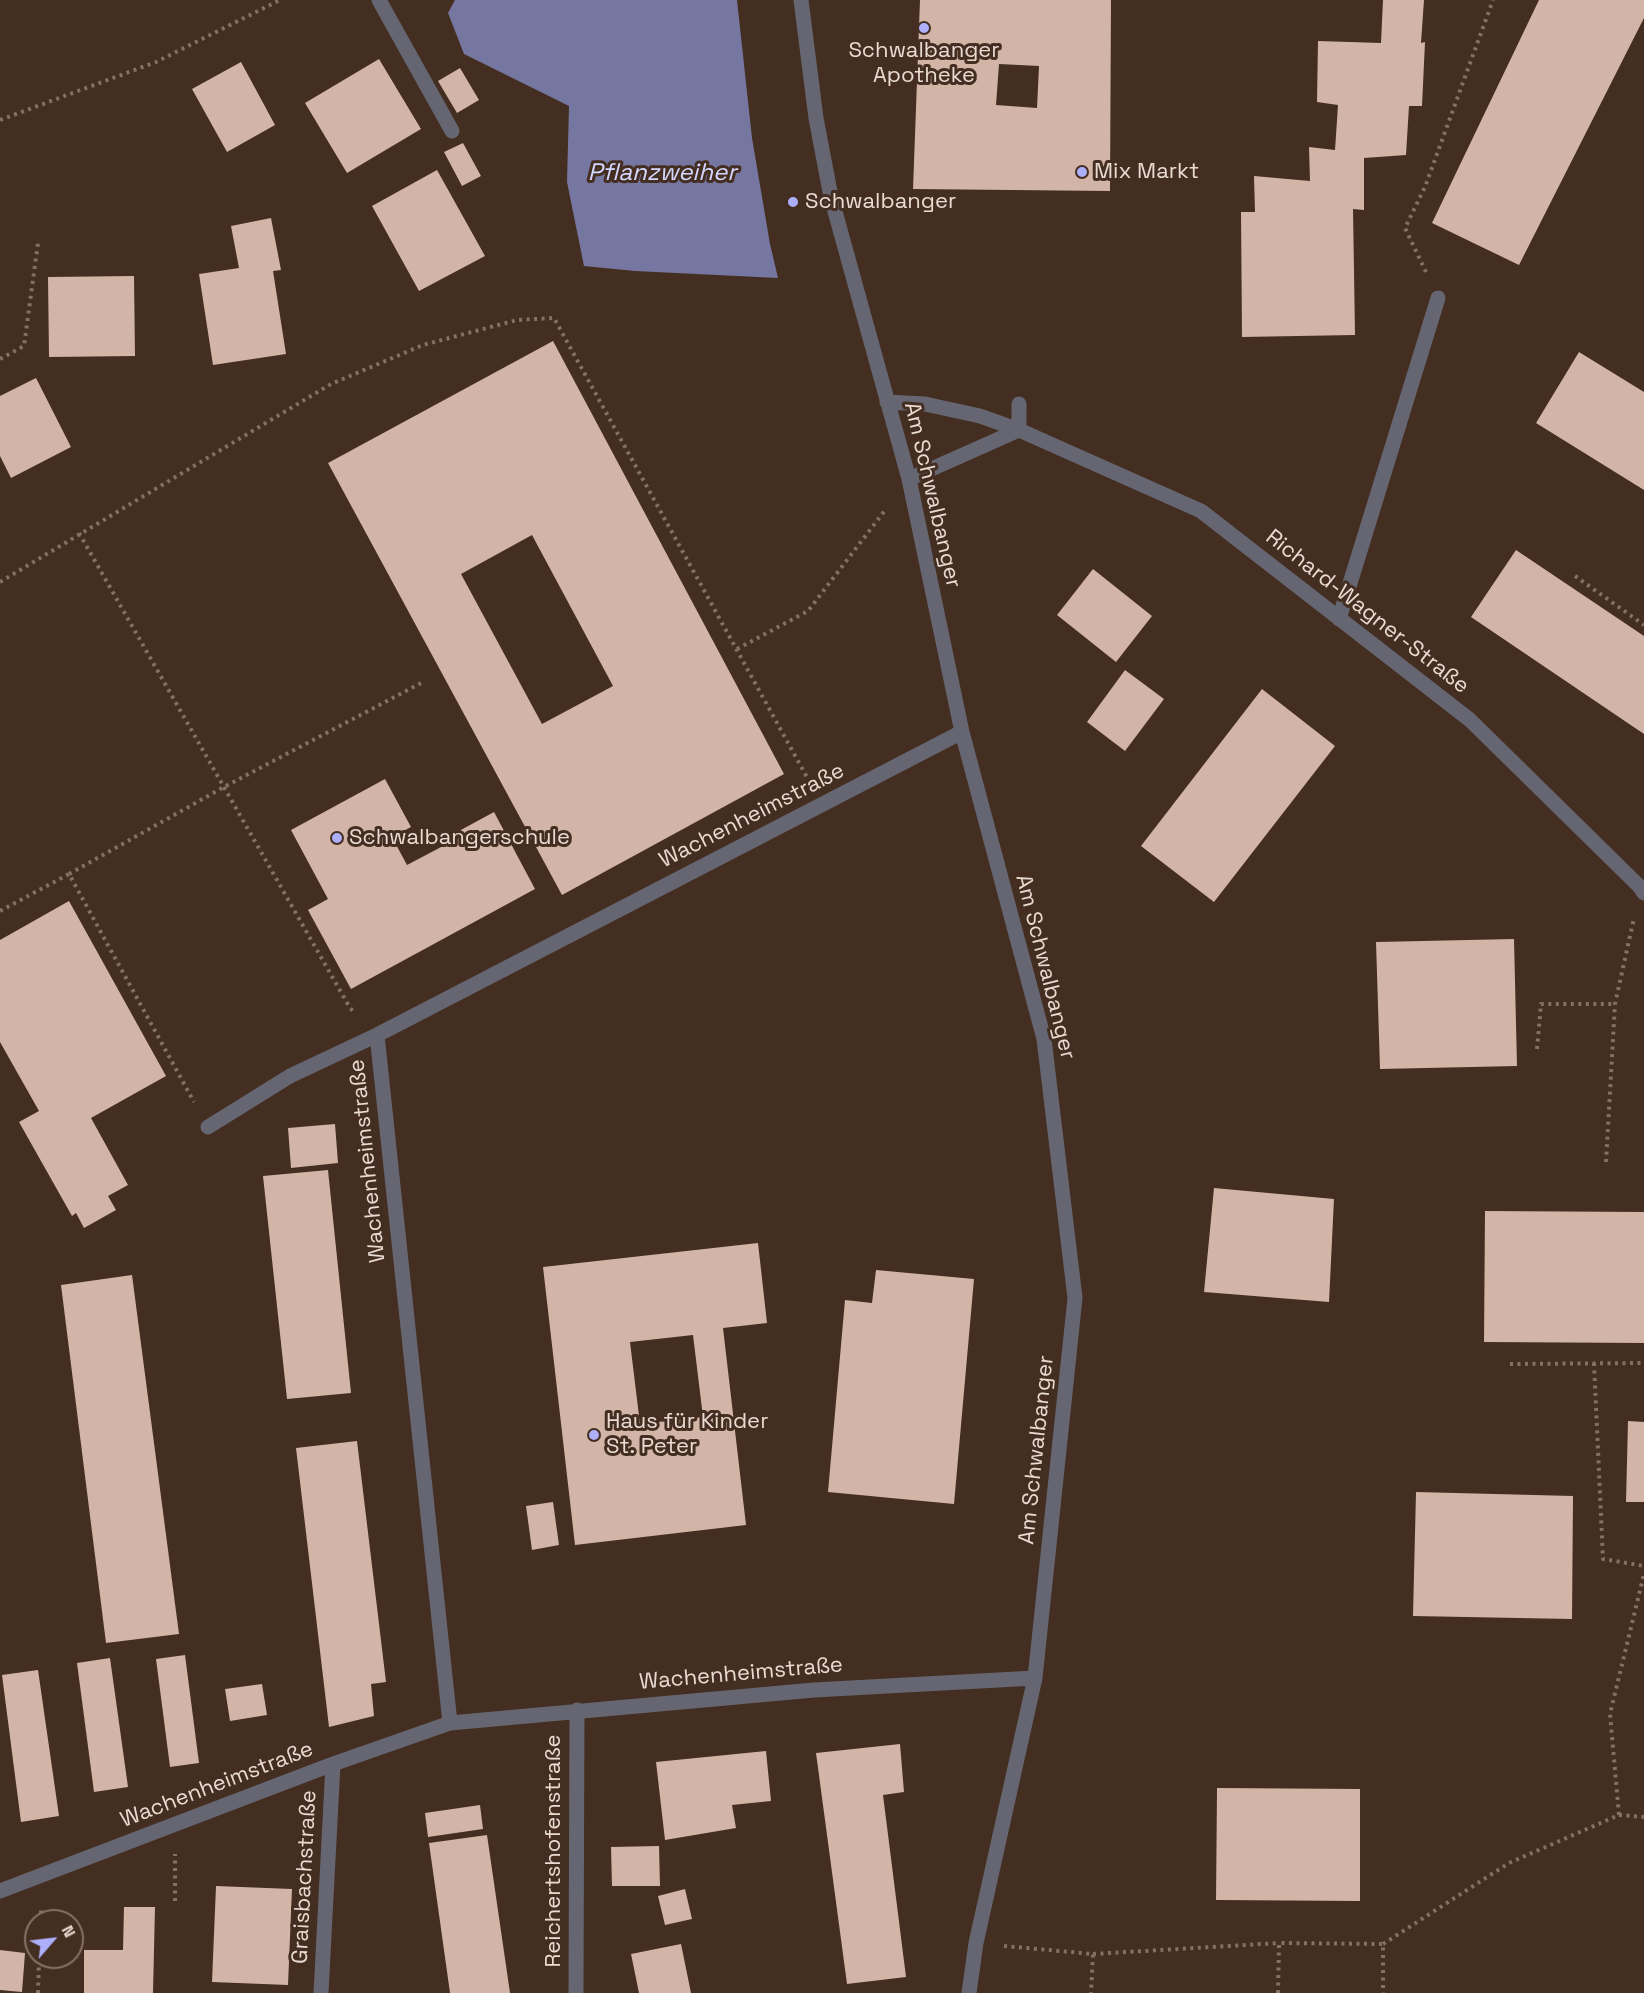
<!DOCTYPE html>
<meta charset="utf-8">
<style>
body{margin:0}
#map{position:relative;width:1644px;height:1993px;overflow:hidden;background:#442d21;font-family:"Space Grotesk",sans-serif}
canvas{display:block}
.north{position:absolute;left:24px;top:1909px;width:60px;height:60px;box-sizing:border-box;background:#442d21;border:2px solid #867268;border-radius:50%;rotate:62deg;font-size:16px;font-weight:700;line-height:24px;text-align:center;color:#e9dad2}
.north::after{content:'';display:block;margin:auto;width:21px;height:27px;background:#adaffb;clip-path:polygon(50% 0,100% 100%,50% 72%,0 100%)}
</style>
<div id="map">
<canvas width="1644" height="1993"></canvas>
<div class="north">N</div>
</div>
<script>
const ctx = document.querySelector('canvas').getContext('2d');
ctx.lineJoin = 'round';
function fillPath(path, color) { ctx.fillStyle = color; ctx.fill(path, 'evenodd'); }
const toPath = rows => new Path2D(rows.map(r => 'M' + r).join(''));
function trace(path, color, width, dash) { ctx.strokeStyle = color; ctx.lineWidth = width; ctx.lineCap = dash ? 'butt' : 'round'; ctx.setLineDash(dash || []); ctx.stroke(path); }
function write(font, color, halo, rows, align = 'center') {
  ctx.font = font + ' "Space Grotesk",sans-serif'; ctx.lineWidth = 6; ctx.setLineDash([]); ctx.textBaseline = 'middle'; ctx.strokeStyle = halo; ctx.fillStyle = color; for (const [text, x, y, turn = 0] of rows) {
    ctx.save(); ctx.translate(x, y); ctx.rotate((+turn || 0) * Math.PI / 180); ctx.textAlign = isNaN(turn) ? turn : align; if (halo) ctx.strokeText(text, 0, 0); ctx.fillText(text, 0, 0); ctx.restore();
  }
}
fillPath(toPath([
 [455,0,737,0,752,138,770,244,778,278,635,271,584,266,567,182,569,106,464,54,448,13]
]), '#7677a0');
fillPath(toPath([
 [920,0,1111,0,1110,191,913,189],
 [999,64,1039,66,1037,108,996,105],
 [1383,0,1424,0,1421,43,1425,42,1422,106,1409,106,1406,155,1364,158,1364,210,1353,209,1355,335,1242,337,1241,212,1255,212,1254,176,1310,181,1309,147,1335,150,1338,105,1317,102,1318,41,1381,43],
 [1539,0,1644,0,1644,18,1519,265,1432,223],
 [379,59,421,129,347,173,305,103],
 [241,62,275,125,227,152,192,89],
 [460,68,479,100,457,113,438,81],
 [463,143,481,176,462,186,444,152],
 [437,170,485,256,419,291,372,206],
 [271,218,281,270,273,271,286,354,213,365,199,274,239,268,231,226],
 [134,276,135,356,49,357,48,277],
 [553,341,784,774,562,895,328,463],
 [532,535,613,686,542,724,461,574],
 [1579,352,1644,392,1644,490,1536,423],
 [36,378,71,447,11,478,0,456,0,396],
 [1516,550,1644,636,1644,734,1471,617],
 [1093,569,1152,616,1116,662,1057,615],
 [1125,670,1164,699,1125,751,1087,722],
 [1262,689,1335,746,1214,902,1141,846],
 [385,779,411,827,392,837,407,865,462,836,459,831,494,812,535,889,351,989,308,910,328,899,291,830],
 [69,901,166,1076,91,1118,128,1185,108,1196,116,1210,84,1228,76,1213,72,1216,19,1122,39,1111,0,1042,0,940],
 [1514,939,1517,1066,1380,1069,1376,942],
 [335,1124,338,1163,291,1168,288,1128],
 [328,1170,351,1393,287,1399,263,1176],
 [1214,1188,1334,1199,1329,1302,1204,1292],
 [1485,1211,1644,1212,1644,1343,1484,1342],
 [758,1243,767,1323,723,1328,746,1525,575,1545,543,1267],
 [693,1335,703,1417,640,1424,630,1342],
 [876,1270,974,1279,954,1504,828,1492,845,1300,872,1303],
 [132,1275,179,1634,106,1643,61,1285],
 [1628,1421,1644,1422,1644,1502,1626,1502],
 [357,1441,386,1682,371,1684,374,1716,329,1727,296,1448],
 [1416,1492,1573,1496,1572,1619,1413,1616],
 [553,1502,559,1545,532,1550,526,1506],
 [185,1655,199,1763,170,1767,156,1659],
 [110,1658,128,1787,94,1792,77,1663],
 [38,1670,59,1816,21,1822,2,1675],
 [262,1684,267,1715,230,1721,225,1689],
 [900,1744,904,1792,883,1795,906,1977,847,1984,816,1753],
 [766,1751,771,1801,732,1805,736,1828,665,1840,656,1762],
 [1217,1788,1360,1789,1360,1901,1216,1900],
 [480,1805,483,1829,428,1837,425,1813],
 [487,1835,510,1993,450,1993,429,1843],
 [659,1846,660,1886,612,1886,611,1847],
 [216,1886,292,1889,288,1985,212,1982],
 [685,1889,692,1919,665,1925,658,1896],
 [124,1907,155,1907,153,1993,84,1993,84,1950,123,1950],
 [681,1944,691,1993,639,1993,631,1954],
 [0,1950,25,1953,22,1992,0,1990]
]), '#d2b5a6');
trace(toPath([
 [0,120,156,62,280,0],
 [1426,272,1405,228,1425,187,1493,0],
 [0,359,24,346,38,243],
 [79,533,350,1008,355,1013],
 [1575,576,1644,625],
 [0,582,331,384,423,345,517,320,554,318,809,781],
 [737,649,808,611,886,509],
 [69,874,224,787,425,681],
 [0,911,69,874,194,1102],
 [1537,1049,1541,1004,1615,1004],
 [1606,1162,1615,1004,1634,918],
 [1594,1363,1603,1559,1644,1566],
 [1510,1364,1644,1363],
 [1619,1815,1644,1817],
 [175,1901,175,1854],
 [41,1921,41,1907],
 [1383,1944,1509,1863,1619,1815,1610,1714,1644,1574],
 [1004,1946,1093,1954,1091,1993],
 [1093,1954,1279,1943],
 [38,1993,39,1957],
 [1278,1993,1279,1943,1383,1944,1383,1993]
]), '#847065', 4, [3, 4.5]);
trace(toPath([
 [379,0,452,131],
 [801,0,816,118,831,197,909,479,962,732,1044,1039,1075,1298,1035,1678,976,1943,969,1993],
 [887,402,925,404,980,416,1019,430,1201,511,1470,720,1640,887,1644,893],
 [1019,430,1019,404],
 [909,479,1019,430],
 [1339,619,1438,298],
 [208,1127,290,1076,377,1035],
 [450,1723,377,1035,962,732],
 [0,1891,333,1764,450,1723,814,1690,1035,1678],
 [321,1993,333,1764],
 [576,1993,577,1710]
]), '#656671', 15);
for (const [x, y, r, color] of [
 [924,28,6,"#adaffb"],
 [1082,172,6,"#adaffb"],
 [793,202,6,"#adaffb"],
 [337,838,6,"#adaffb"],
 [594,1435,6,"#adaffb"]
]) { const dot = new Path2D(); dot.arc(x, y, r, 0, 2 * Math.PI); ctx.fillStyle = color; ctx.fill(dot); trace(dot, '#442d21', 2); }
write('22px', '#e9dad2', '#442d21', [
 ["Schwalbanger",924,51,"center"],
 ["Apotheke",924,76,"center"],
 ["Mix Markt",1094,172],
 ["Schwalbanger",805,202],
 ["Schwalbangerschule",349,838],
 ["Haus für Kinder",606,1422],
 ["St. Peter",606,1447]
], 'left');
write('22px', '#e9dad2', '#442d21', [
 ["Am Schwalbanger",932,495,77],
 ["Richard-Wagner-Straße",1367,612,38],
 ["Wachenheimstraße",752,816,-27],
 ["Am Schwalbanger",1045,967,76],
 ["Wachenheimstraße",368,1161,-96],
 ["Am Schwalbanger",1037,1450,-84],
 ["Wachenheimstraße",741,1674,-5],
 ["Wachenheimstraße",217,1785,-21],
 ["Reichertshofenstraße",554,1851,-90],
 ["Graisbachstraße",305,1877,-87]
]);
write('italic 24px', '#d4d7ff', '#442d21', [
 ["Pflanzweiher",662,173]
]);
</script>
